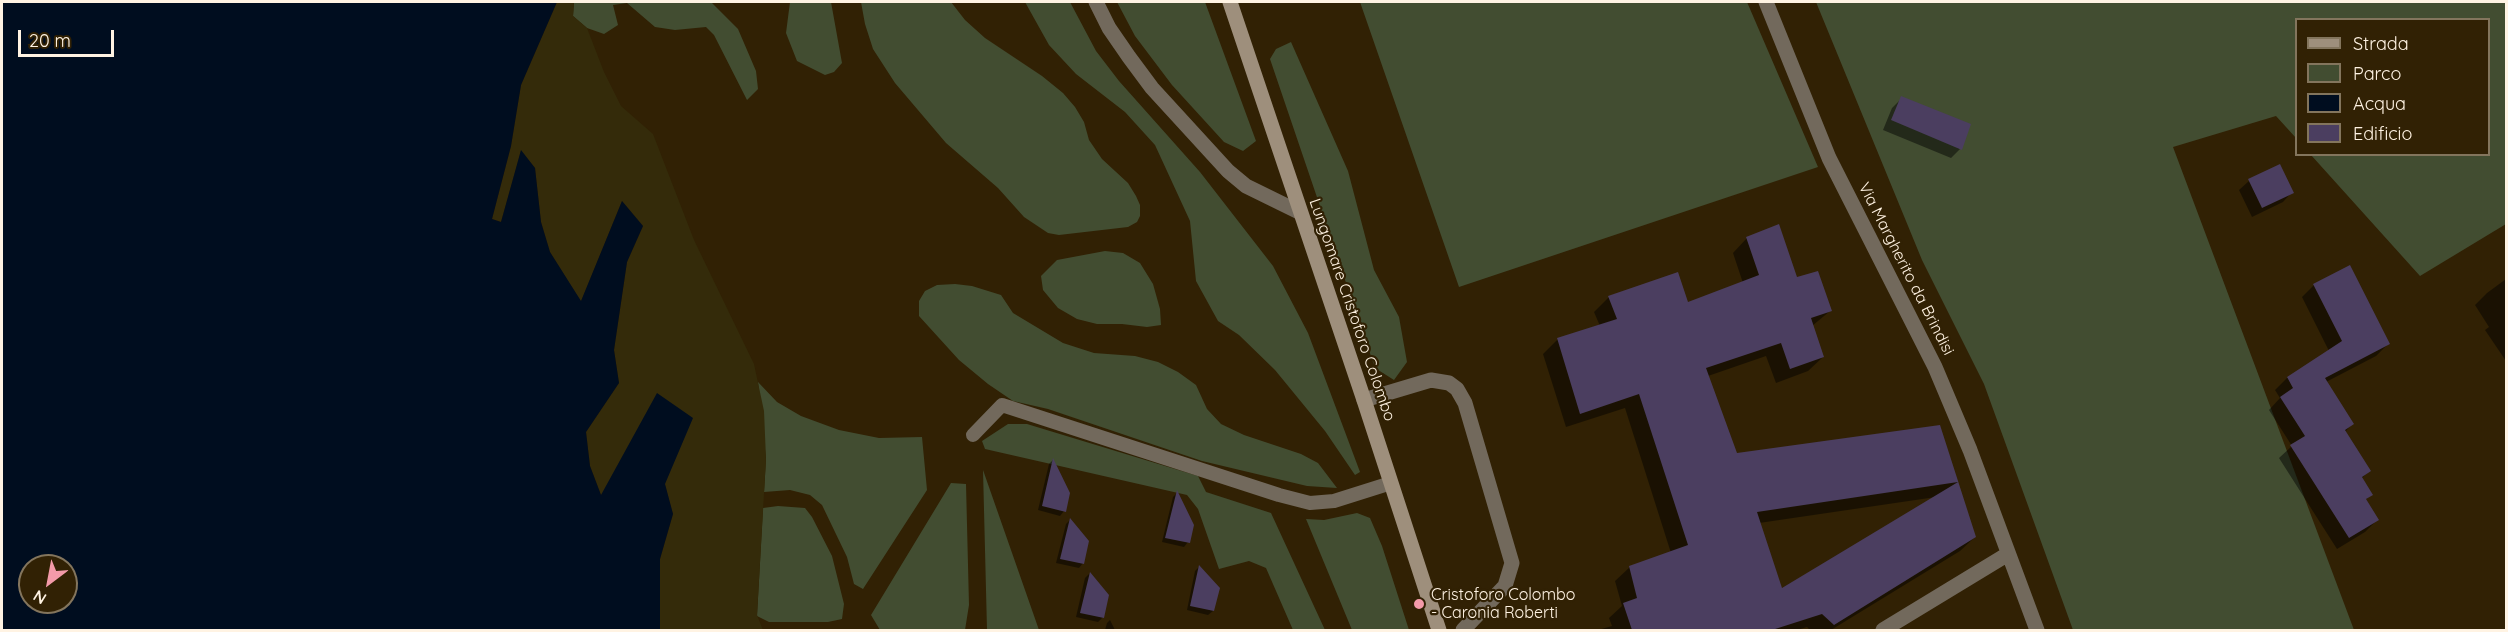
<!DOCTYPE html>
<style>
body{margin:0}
#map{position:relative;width:2508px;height:632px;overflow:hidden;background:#312104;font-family:Quicksand,sans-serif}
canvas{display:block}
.frame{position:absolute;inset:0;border:3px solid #fff3e3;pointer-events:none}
.legend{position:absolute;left:2295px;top:18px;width:195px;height:138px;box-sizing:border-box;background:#312104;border:2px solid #83755d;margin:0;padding:8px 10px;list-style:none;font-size:18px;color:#fff3e3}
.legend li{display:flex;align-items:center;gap:12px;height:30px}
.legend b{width:30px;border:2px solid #83755d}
.north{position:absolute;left:18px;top:554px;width:60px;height:60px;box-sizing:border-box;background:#312104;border:2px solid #83755d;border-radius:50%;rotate:212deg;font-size:16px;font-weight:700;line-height:24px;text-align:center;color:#fff3e3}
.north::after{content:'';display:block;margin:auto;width:21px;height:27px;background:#f39aa9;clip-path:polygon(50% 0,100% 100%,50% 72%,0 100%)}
.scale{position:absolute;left:18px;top:30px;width:96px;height:27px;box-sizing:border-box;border:3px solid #fff3e3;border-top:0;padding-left:8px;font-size:18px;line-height:21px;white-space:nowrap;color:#fff3e3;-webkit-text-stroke:4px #312104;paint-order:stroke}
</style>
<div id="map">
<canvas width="2508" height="632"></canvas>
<div class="frame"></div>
<ul class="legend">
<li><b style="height:8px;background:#9e8f7c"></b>Strada</li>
<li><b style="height:16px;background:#424d31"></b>Parco</li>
<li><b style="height:16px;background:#000d1f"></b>Acqua</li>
<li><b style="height:16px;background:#4b3e60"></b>Edificio</li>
</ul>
<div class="north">N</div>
<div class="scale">20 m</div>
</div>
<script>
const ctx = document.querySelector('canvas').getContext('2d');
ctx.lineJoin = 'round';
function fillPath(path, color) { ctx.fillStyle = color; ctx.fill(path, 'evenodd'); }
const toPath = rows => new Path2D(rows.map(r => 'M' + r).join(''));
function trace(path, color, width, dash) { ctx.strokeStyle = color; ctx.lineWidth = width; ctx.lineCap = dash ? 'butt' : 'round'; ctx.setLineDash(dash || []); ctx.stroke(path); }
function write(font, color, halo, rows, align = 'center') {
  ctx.font = font + ' Quicksand,sans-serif'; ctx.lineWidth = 4.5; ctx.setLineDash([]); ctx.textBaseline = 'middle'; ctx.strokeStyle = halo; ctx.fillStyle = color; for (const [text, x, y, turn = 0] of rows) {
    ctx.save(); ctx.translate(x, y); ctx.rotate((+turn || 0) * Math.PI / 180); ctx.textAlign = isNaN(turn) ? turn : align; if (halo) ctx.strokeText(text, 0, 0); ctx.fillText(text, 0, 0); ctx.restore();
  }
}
fillPath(toPath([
 [574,2,711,2,738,29,756,71,758,89,747,100,714,35,706,27,675,30,655,27,627,3,613,5,618,25,604,34,587,28,573,16],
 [790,2,831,2,842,63,834,72,825,75,797,61,786,33],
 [861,2,951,2,965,20,985,38,1042,76,1063,93,1075,107,1084,122,1089,140,1102,159,1128,183,1136,196,1140,205,1140,216,1137,222,1128,227,1059,235,1048,233,1024,217,998,188,946,143,895,83,873,49,865,24],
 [1025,2,1070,2,1096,51,1119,81,1200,172,1273,266,1308,333,1360,472,1355,475,1325,431,1275,370,1239,335,1218,321,1196,281,1190,221,1155,145,1125,112,1076,74,1049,45],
 [1117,2,1205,2,1256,141,1243,151,1224,142,1172,85,1135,36],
 [1360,2,1747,2,1818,167,1459,287],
 [1816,2,2506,2,2506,224,2420,276,2311,155,2488,154,2488,20,2296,20,2296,138,2276,116,2173,147,2354,630,2073,630,1984,384,1922,260],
 [1291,42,1348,171,1374,270,1399,317,1407,362,1394,380,1375,368,1270,59,1276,49],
 [1105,251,1123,253,1140,263,1153,284,1160,309,1161,325,1147,327,1122,324,1097,324,1077,319,1058,308,1043,290,1041,276,1057,260],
 [955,284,972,286,1001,295,1013,313,1063,343,1094,353,1135,356,1158,362,1178,372,1196,385,1207,409,1221,424,1244,435,1301,454,1318,463,1337,488,1307,486,1202,461,1048,409,1013,401,988,384,959,360,919,316,919,301,925,291,937,285],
 [758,382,777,402,801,416,839,430,879,438,922,437,927,490,863,589,854,584,847,557,822,505,810,495,790,490,764,492,766,459],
 [1008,424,1027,424,1198,476,1206,492,1271,513,1325,630,1293,630,1266,568,1249,561,1219,569,1198,509,1187,495,985,449,982,441],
 [983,470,1039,630,987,630],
 [951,483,966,484,969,605,965,630,880,630,871,615],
 [778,506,805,508,812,517,832,556,844,604,842,619,828,622,769,622,757,616,763,508],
 [1357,513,1370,518,1382,546,1409,630,1352,630,1306,519,1324,520]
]), '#424d31');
fillPath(toPath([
 [557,2,574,2,573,16,587,28,604,72,621,106,653,134,694,240,754,364,764,411,766,459,757,615,763,630,660,630,660,559,673,514,665,485,601,495,590,466,586,432,619,383,614,350,627,262,643,226,622,201,581,302,550,252,541,222,535,168,521,151,501,222,492,219,511,146,521,85]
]), '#342b0a');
fillPath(toPath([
 [2,2,557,2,521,85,511,146,492,219,501,222,521,150,535,168,541,222,550,252,581,301,622,201,643,226,627,262,614,350,619,383,586,432,590,466,601,495,657,393,693,418,665,484,673,514,660,559,660,630,2,630],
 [30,566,66,566,66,602,30,602]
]), '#000d1f');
fillPath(toPath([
 [1902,98,1960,149,1951,158,1883,130,1892,108],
 [2279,166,2292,192,2283,202,2252,217,2239,190,2249,181],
 [1747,238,1830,311,1812,326,1823,357,1808,371,1776,383,1766,356,1708,376,1736,455,1939,426,1975,537,1960,551,1831,630,1810,630,1807,627,1797,630,1598,630,1612,626,1609,618,1622,606,1615,581,1630,567,1671,553,1625,408,1566,427,1543,354,1558,339,1600,326,1594,312,1609,297,1687,304,1743,283,1733,253],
 [1936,497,1781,590,1759,523],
 [2506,279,2506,361,2485,330,2489,327,2475,305,2487,293],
 [2314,285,2388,344,2376,356,2326,382,2352,424,2345,432,2369,471,2361,479,2371,495,2365,500,2377,520,2365,532,2337,549,2279,458,2292,446,2269,410,2280,398,2275,390,2287,378,2329,351,2302,297],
 [1053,460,1064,511,1060,516,1038,510,1049,464],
 [1177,493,1188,542,1184,547,1162,542,1173,497],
 [1070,520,1083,563,1079,568,1056,563,1066,524],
 [1199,567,1213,611,1208,615,1187,610,1195,571],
 [1089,574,1108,595,1103,617,1098,622,1076,617,1085,578],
 [1110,620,1115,630,1105,630,1107,623]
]), '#0007');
fillPath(toPath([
 [1901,96,1971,124,1962,150,1891,120],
 [2280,164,2294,193,2262,208,2248,179],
 [1779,224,1797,277,1818,271,1832,311,1811,318,1824,357,1790,369,1781,343,1706,368,1737,453,1940,425,1976,537,1834,625,1822,614,1772,630,1632,630,1623,603,1637,598,1629,566,1688,545,1639,394,1580,414,1557,338,1617,319,1608,296,1678,272,1688,302,1759,275,1746,237],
 [1958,482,1782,588,1757,512],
 [2350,265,2390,344,2325,378,2354,424,2345,430,2371,471,2362,477,2373,495,2366,499,2379,520,2349,538,2290,445,2305,436,2280,397,2293,388,2287,377,2342,341,2313,284],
 [1053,458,1070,493,1066,512,1042,506],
 [1177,490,1194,525,1190,543,1165,538],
 [1070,518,1089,541,1084,564,1060,559],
 [1199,565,1220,588,1214,611,1190,606],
 [1090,572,1109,595,1104,618,1080,613]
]), '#4b3e60');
trace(toPath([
 [973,435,1002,405,1279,495,1310,503,1334,501,1391,483]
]), '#72695c', 14);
trace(toPath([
 [1096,2,1109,28,1129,57,1152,88,1228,171,1246,186,1299,212],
 [1766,2,1829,158,1935,367,1970,450,2037,630],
 [1364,400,1431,380,1449,383,1457,389,1465,403,1512,563,1505,586,1463,630],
 [1883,630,2008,554]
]), '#72695c', 15);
trace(toPath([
 [1230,2,1364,400,1439,630]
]), '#9e8f7c', 15);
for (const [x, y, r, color] of [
 [1419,604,6,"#f39aa9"]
]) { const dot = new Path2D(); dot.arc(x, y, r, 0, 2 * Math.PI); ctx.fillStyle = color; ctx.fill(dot); trace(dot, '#312104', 2); }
write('16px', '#fff3e3', '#312104', [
 ["Via Margherito da Brindisi",1906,269,63],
 ["Lungomare Cristoforo Colombo",1352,310,71]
]);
write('16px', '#fff3e3', '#312104', [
 ["Cristoforo Colombo",1431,595],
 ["- Caronia Roberti",1431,613]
], 'left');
</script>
